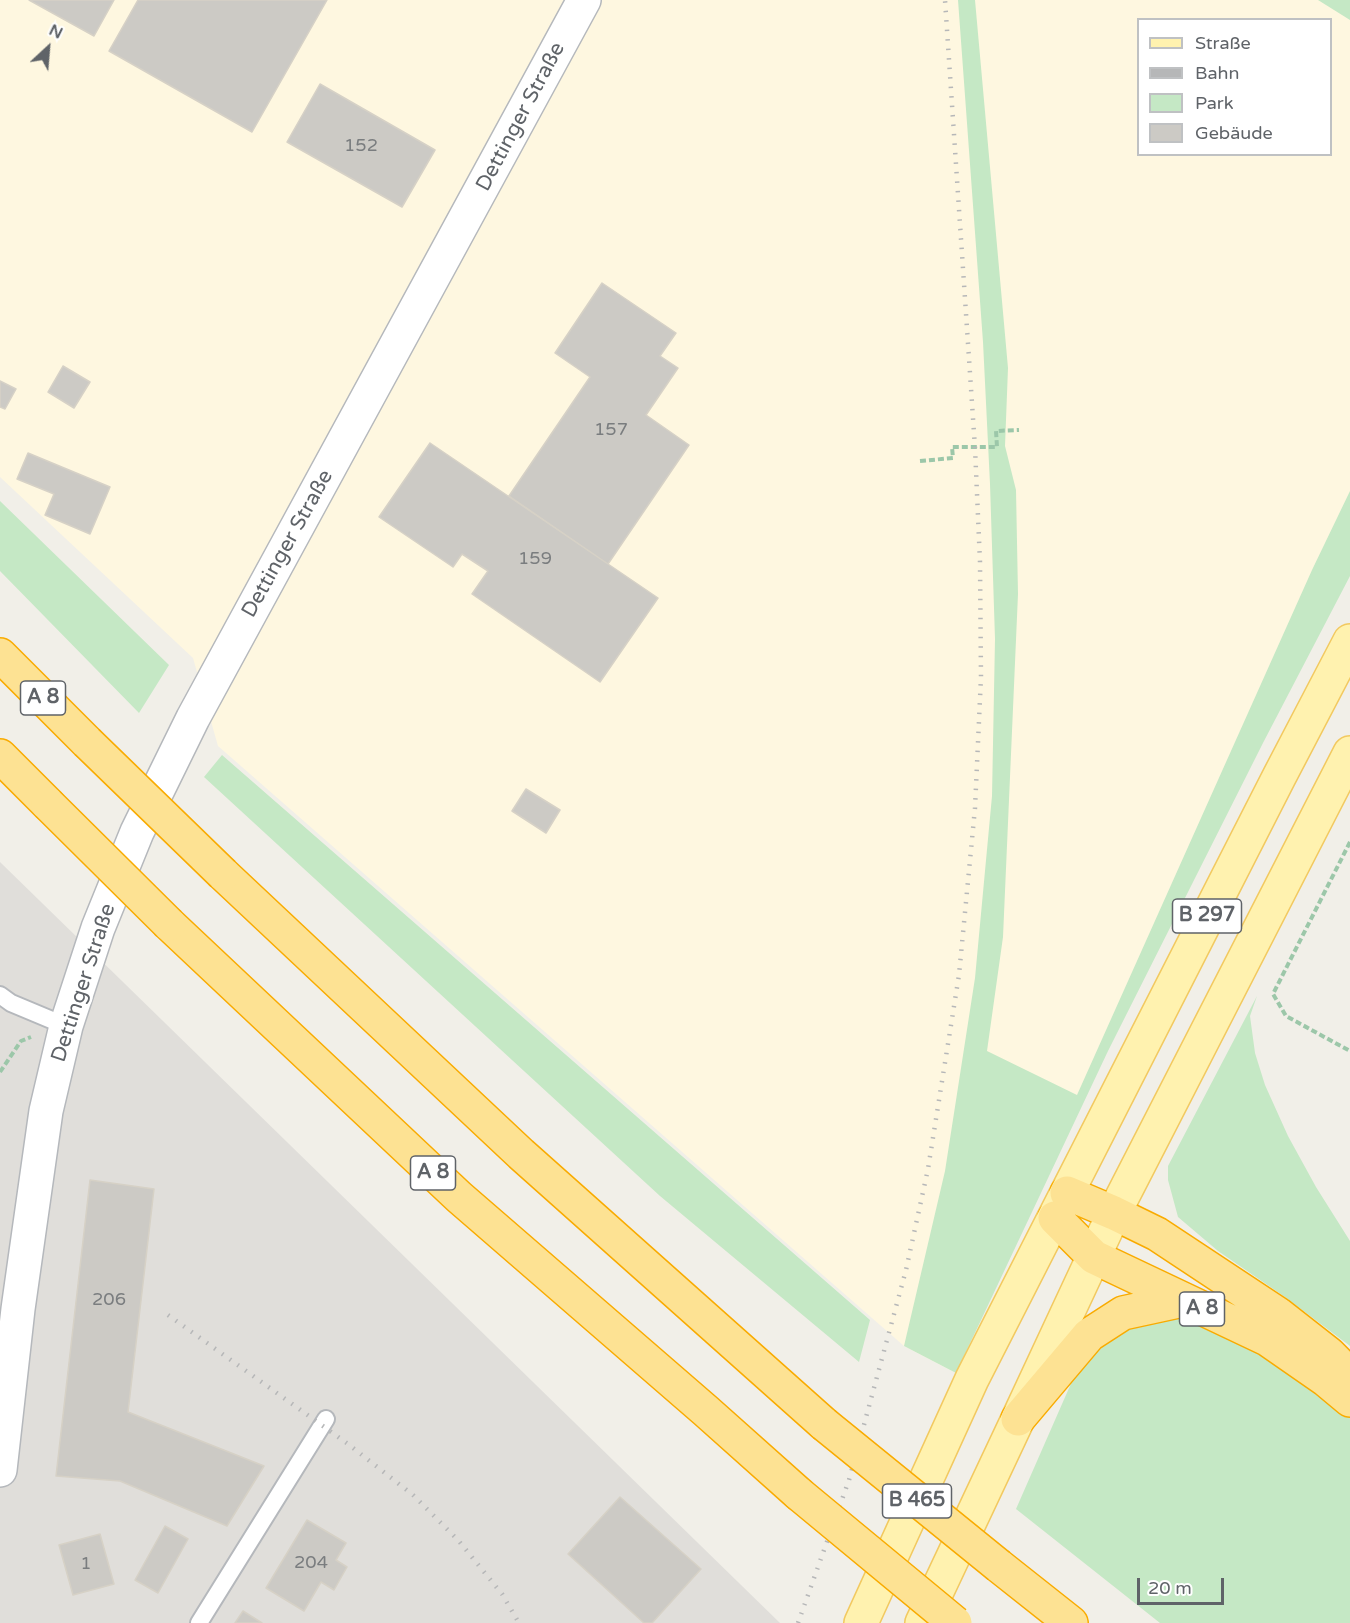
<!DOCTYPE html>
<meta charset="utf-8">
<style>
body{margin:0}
#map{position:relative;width:1350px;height:1623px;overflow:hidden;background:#f1efe8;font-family:"Varela Round",sans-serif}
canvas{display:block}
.legend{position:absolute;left:1137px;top:18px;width:195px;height:138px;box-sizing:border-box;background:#fff;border:2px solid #bfc1c3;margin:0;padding:8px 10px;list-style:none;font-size:18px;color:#5f6368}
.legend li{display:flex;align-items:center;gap:12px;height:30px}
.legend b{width:30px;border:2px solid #bfc1c3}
.north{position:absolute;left:18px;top:18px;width:60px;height:60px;-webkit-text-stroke:4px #fff;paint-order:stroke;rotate:26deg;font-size:16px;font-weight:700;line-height:24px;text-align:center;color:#5f6368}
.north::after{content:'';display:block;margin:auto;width:21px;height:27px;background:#5f6368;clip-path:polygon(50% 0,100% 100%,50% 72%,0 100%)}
.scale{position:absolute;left:1137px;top:1578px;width:87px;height:27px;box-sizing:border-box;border:3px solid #5f6368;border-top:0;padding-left:8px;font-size:18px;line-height:21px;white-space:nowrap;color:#5f6368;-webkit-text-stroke:4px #fff;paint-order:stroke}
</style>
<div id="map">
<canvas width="1350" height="1623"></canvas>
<ul class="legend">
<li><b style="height:8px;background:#fff2af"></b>Straße</li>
<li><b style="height:8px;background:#b6b7b8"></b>Bahn</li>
<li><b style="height:16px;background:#c5e8c5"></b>Park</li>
<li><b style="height:16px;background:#cccac5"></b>Gebäude</li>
</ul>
<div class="north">N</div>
<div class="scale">20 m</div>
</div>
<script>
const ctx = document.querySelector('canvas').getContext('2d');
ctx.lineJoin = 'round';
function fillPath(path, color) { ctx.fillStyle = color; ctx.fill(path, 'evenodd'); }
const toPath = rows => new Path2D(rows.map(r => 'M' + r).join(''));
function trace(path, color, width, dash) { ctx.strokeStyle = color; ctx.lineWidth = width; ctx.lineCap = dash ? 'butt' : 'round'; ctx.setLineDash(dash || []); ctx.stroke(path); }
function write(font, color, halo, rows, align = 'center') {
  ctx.font = font + ' "Varela Round",sans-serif'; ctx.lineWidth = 5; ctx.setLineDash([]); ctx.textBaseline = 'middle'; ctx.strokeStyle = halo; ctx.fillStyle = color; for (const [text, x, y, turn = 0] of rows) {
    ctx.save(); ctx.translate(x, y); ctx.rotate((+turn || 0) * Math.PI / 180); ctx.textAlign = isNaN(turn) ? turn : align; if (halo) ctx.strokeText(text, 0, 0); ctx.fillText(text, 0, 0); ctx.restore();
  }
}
fillPath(toPath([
 [0,0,1350,0,1350,501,956,1373,904,1346,218,746,193,658,0,477],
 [1138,20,1330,20,1330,154,1138,154]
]), '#fef7e0');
fillPath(toPath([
 [0,862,780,1623,0,1623]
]), '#e0deda');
fillPath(toPath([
 [958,0,975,0,1008,368,1005,446,1016,490,1018,594,1003,937,987,1051,1077,1095,1312,570,1350,491,1350,576,1264,741,1108,1051,956,1373,904,1346,945,1171,975,978,992,796,995,639,990,484,983,342],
 [1318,0,1350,0,1350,20],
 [0,501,169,665,139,713,0,571],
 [222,755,870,1320,859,1362,660,1196,204,777],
 [1257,996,1250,1016,1255,1053,1265,1085,1288,1136,1316,1187,1350,1241,1350,1346,1285,1297,1218,1251,1178,1217,1168,1180,1168,1166],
 [1179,1318,1228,1329,1350,1412,1350,1623,1160,1623,1016,1509,1080,1363,1116,1334,1151,1321]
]), '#c5e8c5');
const building = toPath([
 [29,0,114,0,94,36,29,0],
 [138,0,327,0,252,132,109,51,138,0],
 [320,84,435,150,402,207,287,142,320,84],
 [602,283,676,333,660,356,678,368,646,415,689,445,608,564,509,496,590,377,555,353,602,283],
 [63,366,90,382,74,408,48,392,63,366],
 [0,381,16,389,5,409,0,407,0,381],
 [430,443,658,598,600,682,472,594,488,571,462,554,453,567,379,517,430,443],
 [28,453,110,487,90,534,45,515,54,494,17,479,28,453],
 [526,789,560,810,546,833,512,811,526,789],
 [90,1180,154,1189,128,1412,264,1466,227,1526,120,1481,56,1476,90,1180],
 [620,1497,701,1569,652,1623,644,1623,568,1554,620,1497],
 [307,1520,346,1543,336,1560,347,1567,334,1590,321,1582,304,1611,266,1588,307,1520],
 [165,1526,188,1539,158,1593,135,1580,165,1526],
 [100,1534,114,1584,73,1595,59,1545,100,1534],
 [243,1611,262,1623,235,1623,243,1611]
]);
fillPath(building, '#cccac5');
trace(building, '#d6d1c6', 1.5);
const service = toPath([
 [0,995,11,1003,66,1026],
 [199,1623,326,1419]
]);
const tertiary = toPath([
 [0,1470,18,1309,46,1111,66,1026,98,928,137,832,193,718,584,0]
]);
const primary = toPath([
 [861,1623,972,1379,1279,777,1350,641],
 [922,1623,1018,1419,1114,1213,1350,753]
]);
const motorway = toPath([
 [0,655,87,742],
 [0,756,48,804],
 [223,874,521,1154,824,1424],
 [169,924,459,1197,706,1411,799,1494],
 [1067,1193,1114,1213,1157,1234,1278,1314,1329,1354,1350,1375],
 [1055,1218,1094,1257,1267,1339,1326,1380,1350,1400],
 [1018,1419,1089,1335,1123,1313,1183,1300],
 [999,1566,1071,1623]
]);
trace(service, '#b5b8bc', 20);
trace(tertiary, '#b5b8bc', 36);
trace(primary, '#f2c960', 36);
trace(motorway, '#f9ab00', 36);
trace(toPath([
 [920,461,953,458,952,447,997,447,996,431,1019,430],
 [1350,842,1273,994,1286,1016,1350,1051],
 [0,1072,21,1041,31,1037]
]), '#9cc7a9', 4, [6, 3]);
trace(service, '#fff', 16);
trace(tertiary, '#fff', 33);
trace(primary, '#fff2af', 33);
trace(motorway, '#fde293', 33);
trace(toPath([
 [168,1315,348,1444,413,1495,458,1540,502,1594,519,1623],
 [798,1623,849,1480,906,1270,928,1169,959,975,975,808,981,677,980,562,975,448,945,0]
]), '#b6b7b8', 4.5, [1.5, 8]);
const motorwayBridge = toPath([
 [87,742,223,874],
 [48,804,169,924],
 [824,1424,999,1566],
 [799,1494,955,1623]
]);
trace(motorwayBridge, '#f9ab00', 36, []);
trace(motorwayBridge, '#fde293', 33);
write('18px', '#7a7d7f', null, [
 ["152",361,146],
 ["157",611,430],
 ["159",535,559],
 ["206",109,1300],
 ["204",311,1563],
 ["1",86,1564]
]);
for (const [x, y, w] of [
 [43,698,45],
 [1207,916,69],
 [433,1173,45],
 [1202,1309,45],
 [917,1501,69]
]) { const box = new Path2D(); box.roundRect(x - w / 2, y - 17, w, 34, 4.5); ctx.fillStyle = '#fff'; ctx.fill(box); trace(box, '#5f6368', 1.5); }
write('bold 20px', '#5f6368', null, [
 ["A 8",43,698],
 ["B 297",1207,916],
 ["A 8",433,1173],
 ["A 8",1202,1309],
 ["B 465",917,1501]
]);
write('21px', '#5f6368', '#fff', [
 ["Dettinger Straße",521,117,-62],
 ["Dettinger Straße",288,544,-61],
 ["Dettinger Straße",84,983,-72]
]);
</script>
